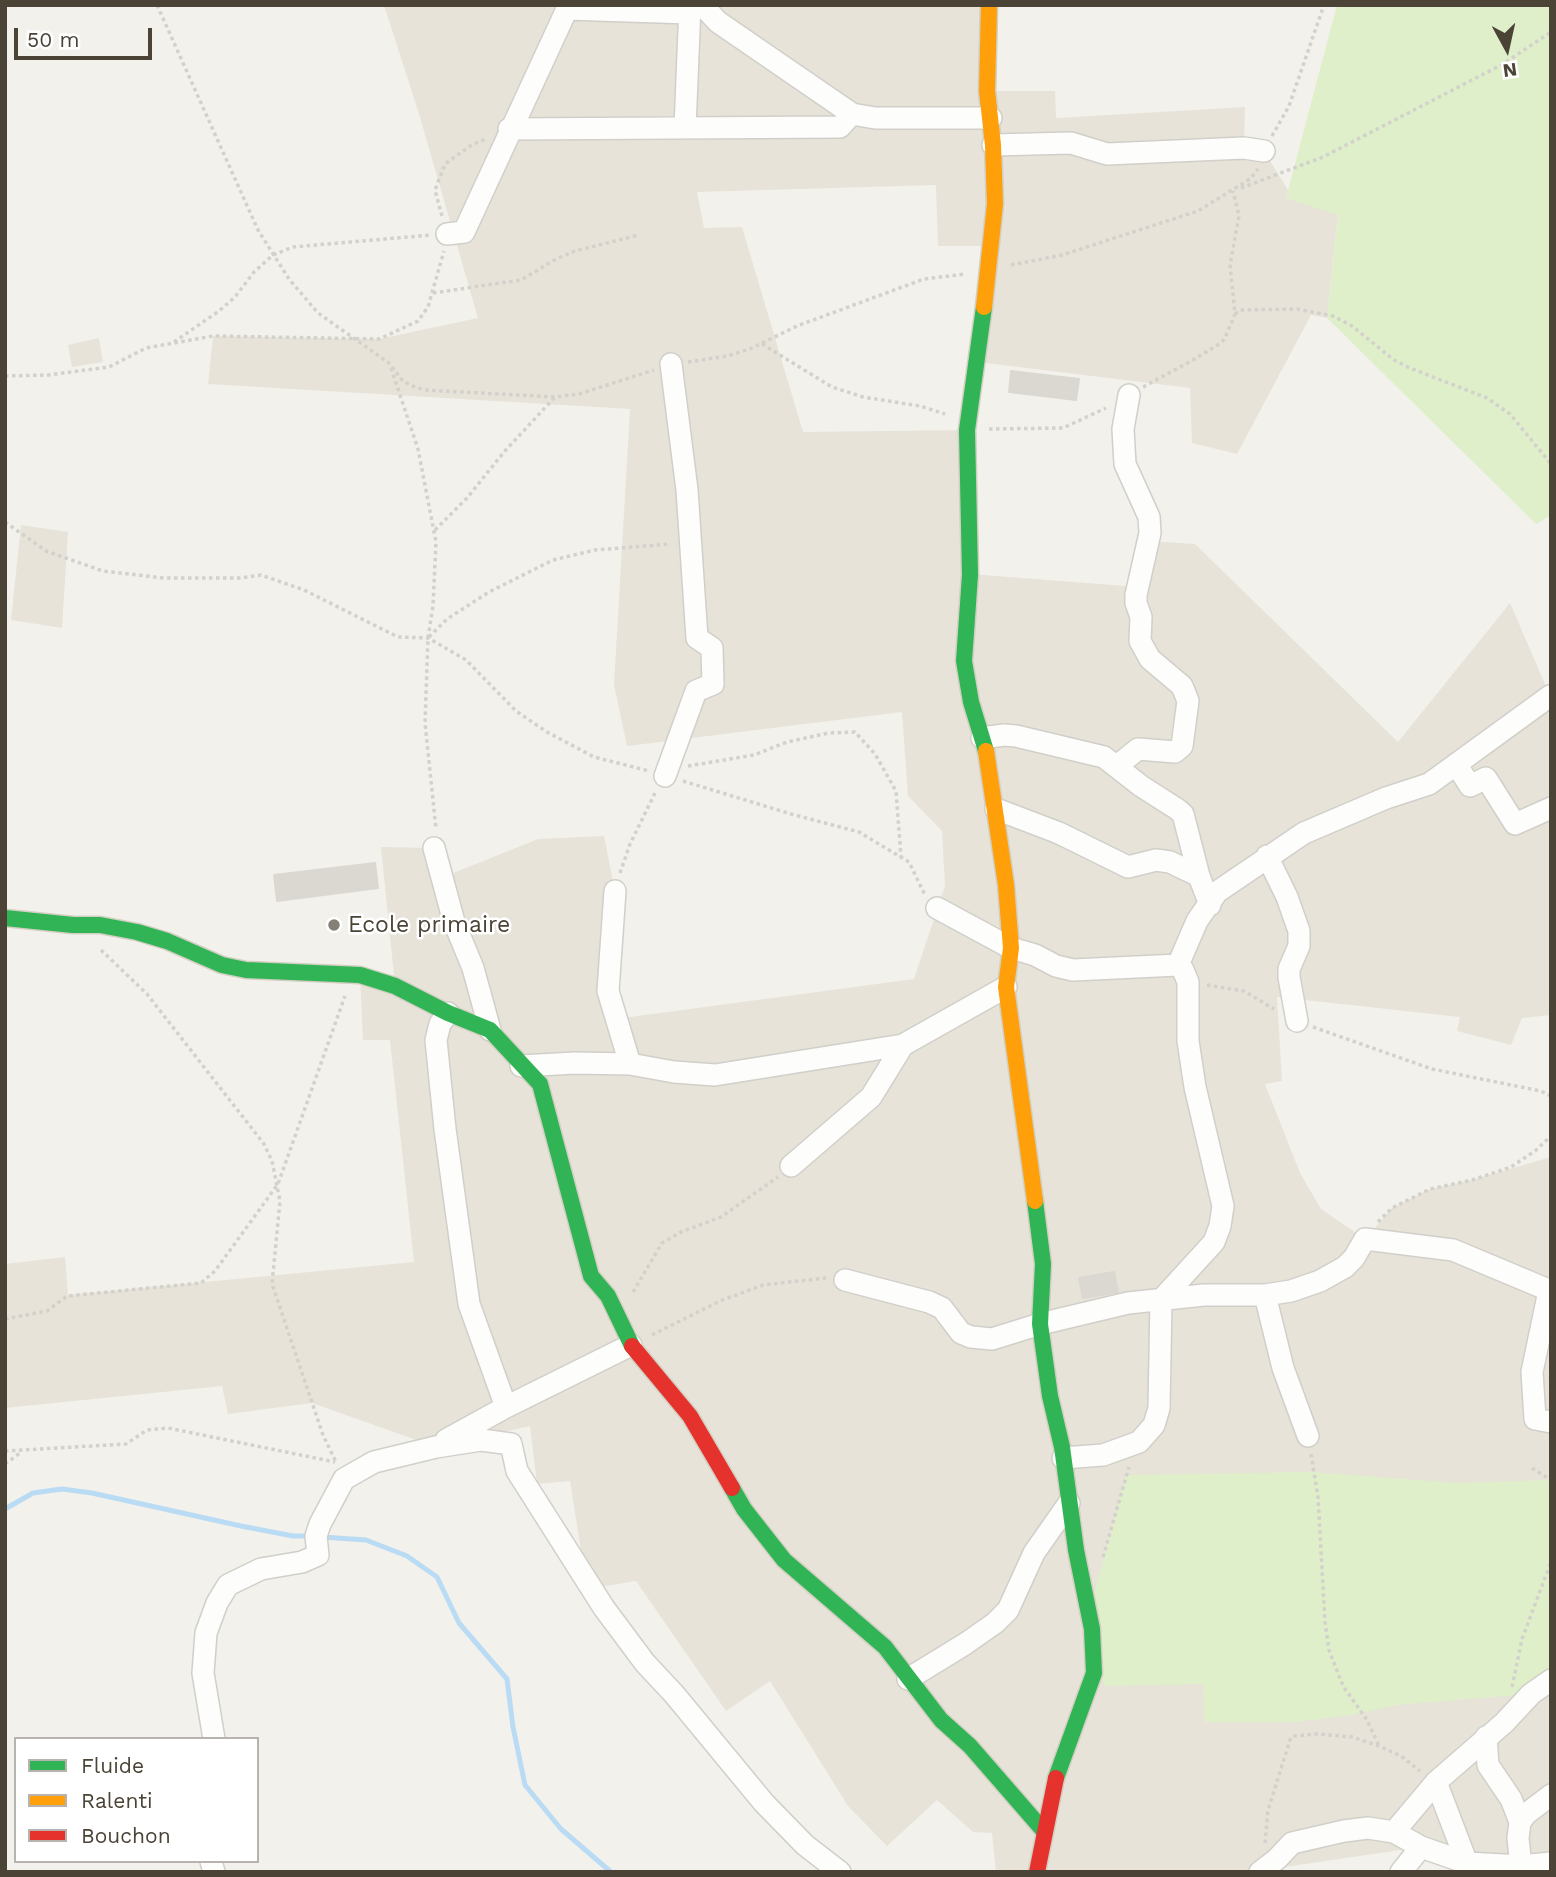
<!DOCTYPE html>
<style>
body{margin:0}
#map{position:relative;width:1556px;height:1877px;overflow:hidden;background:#f3f1ec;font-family:"Work Sans",sans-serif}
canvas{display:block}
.frame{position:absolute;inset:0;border:7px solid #4a4336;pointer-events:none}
.legend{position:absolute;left:14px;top:1737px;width:245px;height:126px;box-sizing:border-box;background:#fff;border:2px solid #b7b4af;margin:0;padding:9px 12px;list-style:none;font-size:21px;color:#4a4336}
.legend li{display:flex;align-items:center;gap:14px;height:35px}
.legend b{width:35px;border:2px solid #b7b4af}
.north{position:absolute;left:1472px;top:14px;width:70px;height:70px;-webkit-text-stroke:5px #fff;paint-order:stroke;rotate:172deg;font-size:19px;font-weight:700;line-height:28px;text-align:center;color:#4a4336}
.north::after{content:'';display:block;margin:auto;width:24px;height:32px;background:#4a4336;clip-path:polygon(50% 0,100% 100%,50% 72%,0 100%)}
.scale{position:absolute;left:14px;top:28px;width:138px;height:32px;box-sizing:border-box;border:4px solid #4a4336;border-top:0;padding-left:9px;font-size:21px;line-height:24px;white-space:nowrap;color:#4a4336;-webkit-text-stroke:5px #fff;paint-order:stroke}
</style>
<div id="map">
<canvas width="1556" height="1877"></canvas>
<div class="frame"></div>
<ul class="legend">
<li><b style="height:9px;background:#30b455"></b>Fluide</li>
<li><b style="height:9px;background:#ff9f0a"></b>Ralenti</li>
<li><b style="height:9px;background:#e5322d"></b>Bouchon</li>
</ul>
<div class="north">N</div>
<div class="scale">50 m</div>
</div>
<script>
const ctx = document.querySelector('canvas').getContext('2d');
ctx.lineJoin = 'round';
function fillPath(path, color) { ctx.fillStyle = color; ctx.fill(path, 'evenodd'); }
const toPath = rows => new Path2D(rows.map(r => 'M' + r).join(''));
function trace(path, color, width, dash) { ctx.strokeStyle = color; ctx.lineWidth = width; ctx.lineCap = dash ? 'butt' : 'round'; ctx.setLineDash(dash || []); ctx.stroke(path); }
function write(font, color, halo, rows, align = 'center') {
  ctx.font = font + ' "Work Sans",sans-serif'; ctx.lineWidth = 5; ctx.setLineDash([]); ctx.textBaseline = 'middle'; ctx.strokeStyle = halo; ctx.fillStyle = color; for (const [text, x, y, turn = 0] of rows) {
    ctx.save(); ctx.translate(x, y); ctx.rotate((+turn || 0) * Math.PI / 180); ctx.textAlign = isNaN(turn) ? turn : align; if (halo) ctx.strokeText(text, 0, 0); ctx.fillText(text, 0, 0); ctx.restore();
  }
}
fillPath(toPath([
 [384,5,989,5,987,91,1055,91,1056,118,1245,107,1244,148,1264,151,1288,190,1286,198,1338,214,1327,318,1311,315,1237,454,1192,443,1190,388,978,362,989,246,938,246,936,185,697,192,704,228,742,227,803,432,967,430,970,574,1138,587,1148,541,1195,544,1398,742,1510,603,1551,698,1551,1015,1522,1018,1511,1045,1457,1031,1460,1017,1277,997,1282,1081,1265,1084,1300,1173,1321,1209,1365,1239,1392,1208,1430,1189,1472,1180,1551,1157,1551,1863,1421,1847,1264,1870,996,1872,992,1833,973,1832,937,1800,887,1846,848,1806,770,1681,726,1711,636,1581,587,1589,570,1481,537,1484,530,1426,436,1447,312,1403,228,1414,222,1386,5,1408,5,1264,65,1257,68,1295,414,1262,390,1040,363,1040,360,975,395,985,381,847,434,848,441,878,538,839,604,836,615,891,615,1019,914,979,945,886,942,831,908,796,902,712,627,746,614,685,630,409,208,384,213,336,379,339,478,318,419,114],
 [99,338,103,362,72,367,68,345],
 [21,525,68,532,62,628,11,620]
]), '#e7e3d9');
fillPath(toPath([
 [1337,5,1551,5,1551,515,1536,524,1327,318,1338,215,1286,198],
 [1310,1472,1457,1483,1551,1480,1551,1680,1531,1694,1396,1705,1352,1715,1295,1722,1204,1722,1203,1684,1104,1686,1089,1613,1126,1475]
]), '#dfefca');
trace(toPath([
 [5,1509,33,1493,62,1489,92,1493,241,1526,293,1536,312,1536],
 [322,1537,366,1540,407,1556,437,1577,459,1623,507,1679,513,1727,525,1785,561,1829,611,1872]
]), '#badbf4', 5);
const building = toPath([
 [1011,371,1079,379,1076,400,1009,392,1011,371],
 [375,863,378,888,277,901,274,875,375,863],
 [1114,1272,1118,1292,1083,1298,1079,1278,1114,1272]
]);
fillPath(building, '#dbd8d2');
trace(building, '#dbd8d2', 2);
const street = toPath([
 [702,5,718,22,852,114,875,118,991,118],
 [685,128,690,5],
 [509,129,840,127,852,114],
 [993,145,1071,143,1107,154,1244,148,1264,151],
 [447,234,464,232,567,9,689,13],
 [982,738,1004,735,1016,736,1104,757,1141,786,1177,809,1183,814,1199,876,1210,905],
 [1456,764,1470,786,1486,778,1515,824,1551,808],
 [1117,766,1138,749,1175,752,1182,746,1188,701,1182,686,1150,659,1140,641,1141,617,1136,603,1136,595,1150,533,1149,517,1125,464,1123,429,1129,395],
 [665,776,696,691,713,684,712,648,697,638,687,490,671,364],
 [996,809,1059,833,1128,867,1156,860,1170,862,1199,876],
 [434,848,454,922,473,968,490,1030],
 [1267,856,1287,897,1299,931,1299,946,1289,969,1289,977,1297,1021],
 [615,891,608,991,630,1064],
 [937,908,1011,948,1035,955,1056,966,1073,970,1178,965,1197,921,1217,892,1304,833,1386,798,1429,784,1550,696],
 [448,1013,440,1024,436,1040,445,1129,469,1304,506,1407],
 [521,1066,575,1063,630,1064,674,1072,715,1075,903,1045],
 [791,1166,871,1097,903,1045,1006,987],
 [845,1280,929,1302,942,1308,961,1333,971,1337,992,1339,1040,1324,1128,1303,1204,1295,1265,1295,1291,1291,1320,1281,1345,1267,1354,1258,1365,1239,1453,1250,1551,1291],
 [1549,1291,1532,1372,1535,1419,1551,1422],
 [1265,1295,1283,1368,1308,1436],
 [446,1440,506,1407,631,1345],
 [1063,1458,1103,1455,1139,1442,1154,1425,1159,1408,1161,1300,1214,1242,1220,1226,1223,1206,1195,1087,1188,1041,1188,982,1183,970,1178,965],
 [908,1679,965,1644,995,1623,1008,1610,1034,1553,1069,1503],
 [1486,1737,1488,1765,1511,1799,1520,1822],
 [214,1739,203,1673,206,1633,217,1603,228,1585,261,1569,302,1562,318,1555,316,1536,320,1524,344,1479,374,1462,436,1447,481,1440,511,1444,517,1471,604,1608,645,1663,674,1694,764,1803,805,1845,840,1872],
 [1436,1782,1467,1863],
 [1394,1832,1436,1782,1504,1723,1531,1694,1551,1680],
 [211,1861,214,1872],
 [1260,1872,1277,1859,1292,1843,1344,1831,1368,1828,1394,1832,1421,1847],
 [1401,1872,1421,1847,1467,1863,1521,1866,1551,1863],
 [1526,1872,1521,1866,1518,1838,1520,1822,1526,1814,1551,1795]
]);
const fast = toPath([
 [984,307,967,430,970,575,964,661,971,702,986,751],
 [5,918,73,925,100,925,137,932,167,941,222,965,246,970,360,975,395,986,448,1013,490,1030,540,1084,591,1276,608,1296,632,1346],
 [1035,1201,1043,1264,1040,1324,1050,1396,1062,1447,1076,1550,1092,1629,1094,1673,1056,1778],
 [732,1488,744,1509,784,1560,885,1647,941,1720,970,1746,1043,1830]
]);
const slow = toPath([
 [984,307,995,204,993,145,987,91,989,5],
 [986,751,1006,885,1011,948,1006,987,1035,1201]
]);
const jam = toPath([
 [632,1346,690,1416,732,1488],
 [1037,1872,1056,1778]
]);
trace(street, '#d1cfc9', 24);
trace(fast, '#d3cfc2', 19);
trace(slow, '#d3cfc2', 19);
trace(jam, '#d3cfc2', 19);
trace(toPath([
 [157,5,258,230,289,279,318,313,389,363,402,380,410,385,424,390,555,397,579,394,654,370],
 [1272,136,1289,106,1324,5],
 [1241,188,1323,157,1503,64,1551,32],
 [442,216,435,190,445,164,473,144,486,139],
 [1011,265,1062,255,1198,211,1250,179,1258,169],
 [433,293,521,280,556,259,575,251,639,235],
 [1235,314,1240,310,1297,309,1333,316,1352,326,1394,360,1410,368,1487,398,1510,414,1551,464],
 [174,342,219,311,235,297,254,272,273,255,293,247,431,235],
 [762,344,832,387,863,397,920,406,945,414],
 [688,362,727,356,750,349,797,326,924,279,966,274],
 [391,368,418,449,436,542,433,606,428,638,425,723,436,829],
 [5,376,48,375,109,367,146,348,213,336,379,339,418,321,428,307,444,251],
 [1143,387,1193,360,1221,343,1225,338,1235,314,1230,265,1239,216,1233,191],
 [989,429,1063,428,1106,408],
 [5,522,46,551,103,571,164,578,240,578,261,575,304,590,398,637,428,638,466,660,516,711,547,732,594,757,649,771],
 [435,530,467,498,504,452,555,397],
 [429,637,447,619,489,592,553,560,595,550,671,544],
 [688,766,754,755,787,742,828,733,855,732,875,754,896,791,901,857],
 [683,781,791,814,859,832,909,862,925,895],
 [620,873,630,844,656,791],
 [101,950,147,994,264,1144,272,1161,280,1201,272,1284,323,1435,336,1462],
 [1207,985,1244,991,1274,1009],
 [1313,1027,1432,1069,1521,1087,1541,1091,1551,1096],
 [1378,1222,1392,1208,1430,1189,1472,1180,1511,1167,1535,1151,1551,1136],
 [633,1292,662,1243,681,1232,721,1217,778,1177],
 [5,1319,47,1311,67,1296,201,1283,215,1271,278,1184,345,996],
 [652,1335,720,1301,763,1285,826,1278],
 [5,1451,126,1444,147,1430,168,1428,335,1462],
 [1311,1454,1318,1497,1325,1622,1329,1650,1343,1686,1367,1720,1379,1746],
 [5,1464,20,1453],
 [1532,1468,1551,1480],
 [1103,1557,1129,1467],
 [1512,1687,1522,1639,1551,1562],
 [1265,1843,1268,1810,1290,1740,1293,1736,1318,1734,1352,1737,1379,1746,1401,1756,1420,1771]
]), '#d3d1cb', 3.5, [3.5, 3.5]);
trace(street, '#fdfdfc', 21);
trace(fast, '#30b455', 16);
trace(slow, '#ff9f0a', 16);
trace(jam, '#e5322d', 16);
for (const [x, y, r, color] of [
 [334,925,7,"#858076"]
]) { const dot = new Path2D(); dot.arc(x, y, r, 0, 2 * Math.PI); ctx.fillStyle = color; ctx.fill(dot); trace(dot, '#fff', 2.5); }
write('23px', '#4a4336', '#fff', [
 ["Ecole primaire",348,925]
], 'left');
</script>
